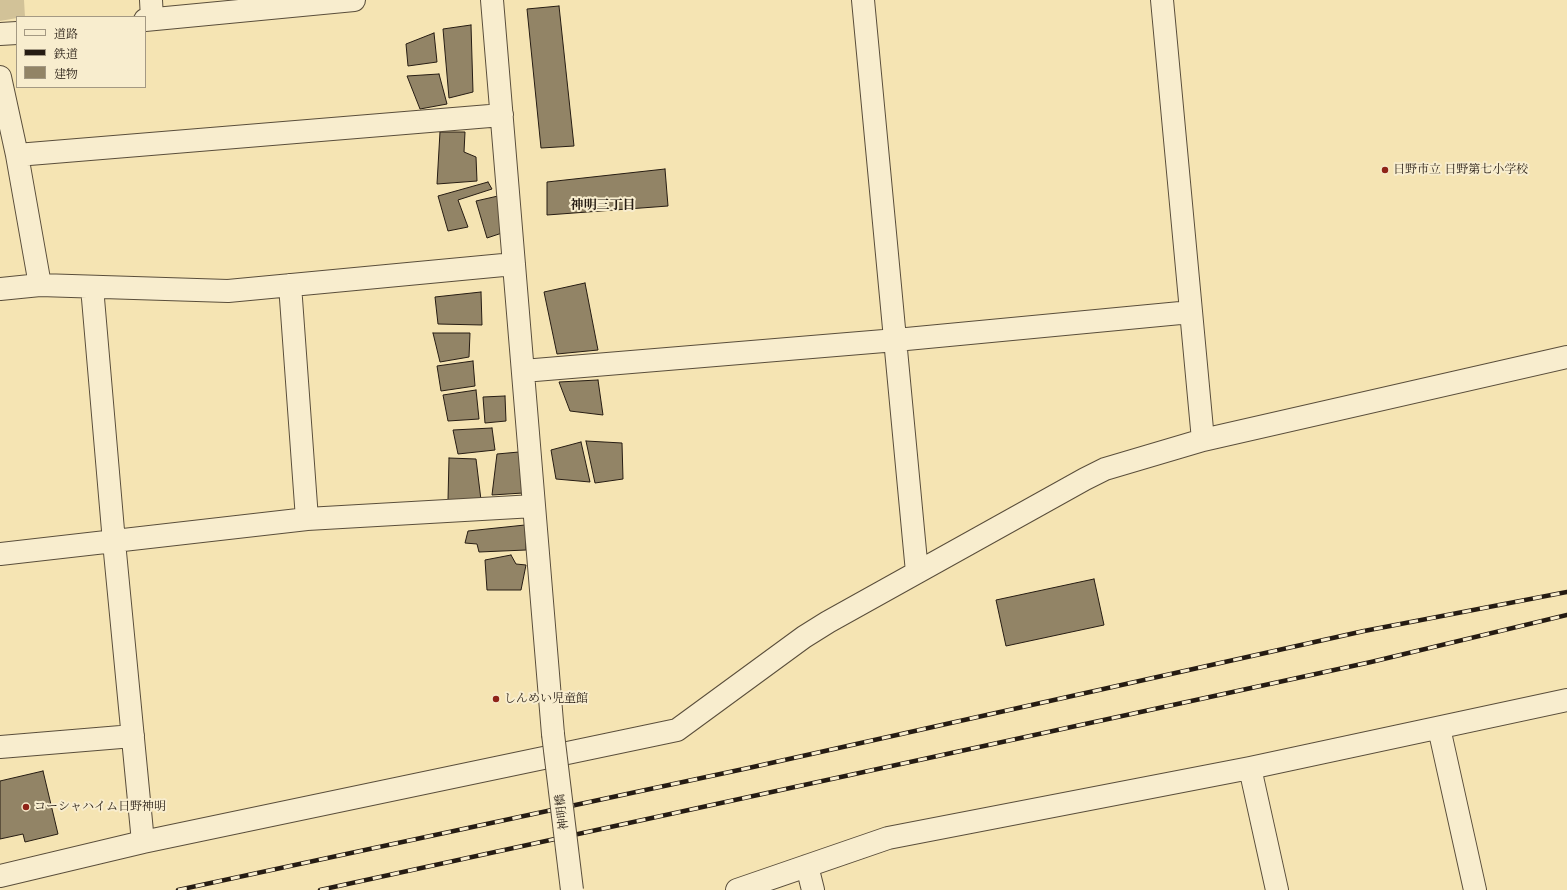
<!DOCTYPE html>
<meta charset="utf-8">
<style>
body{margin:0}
#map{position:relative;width:1567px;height:890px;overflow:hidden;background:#f5e4b3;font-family:"Libre Caslon Text","Noto Serif JP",serif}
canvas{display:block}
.legend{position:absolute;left:16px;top:16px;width:130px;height:72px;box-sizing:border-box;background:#f8edce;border:1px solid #a49983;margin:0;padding:5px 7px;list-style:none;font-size:12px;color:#261c13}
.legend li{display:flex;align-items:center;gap:8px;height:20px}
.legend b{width:20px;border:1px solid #a49983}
</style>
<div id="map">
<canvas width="1567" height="890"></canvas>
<ul class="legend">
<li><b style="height:5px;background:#f8edce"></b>道路</li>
<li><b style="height:5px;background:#261c13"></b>鉄道</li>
<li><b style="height:11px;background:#928466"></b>建物</li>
</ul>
</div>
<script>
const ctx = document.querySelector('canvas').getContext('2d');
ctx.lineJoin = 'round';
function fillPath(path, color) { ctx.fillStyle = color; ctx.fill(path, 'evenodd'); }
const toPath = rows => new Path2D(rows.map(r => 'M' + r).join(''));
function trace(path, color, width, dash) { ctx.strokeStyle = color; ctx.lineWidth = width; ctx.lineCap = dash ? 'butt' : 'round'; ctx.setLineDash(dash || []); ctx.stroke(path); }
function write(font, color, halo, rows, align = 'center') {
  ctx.font = font + ' "Libre Caslon Text","Noto Serif JP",serif'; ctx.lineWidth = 4; ctx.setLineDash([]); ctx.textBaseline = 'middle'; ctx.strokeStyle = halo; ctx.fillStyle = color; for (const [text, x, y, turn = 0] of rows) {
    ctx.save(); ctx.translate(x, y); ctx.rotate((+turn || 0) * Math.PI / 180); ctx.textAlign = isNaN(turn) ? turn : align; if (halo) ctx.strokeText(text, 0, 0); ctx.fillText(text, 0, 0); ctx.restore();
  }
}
fillPath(toPath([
 [0,0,24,0,25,17,17,17,17,18,0,21]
]), '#d2c298');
const building = toPath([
 [559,6,574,146,541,148,527,9,559,6],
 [471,25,473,92,449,98,443,29,471,25],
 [434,33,437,62,408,66,406,44,434,33],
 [439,74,447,104,420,109,407,76,439,74],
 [440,132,465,132,464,152,476,157,477,181,437,184,440,132],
 [665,169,668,206,547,215,547,182,665,169],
 [488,182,492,189,458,200,468,227,448,231,438,196,488,182],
 [498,196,502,233,487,238,476,201,498,196],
 [585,283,598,350,557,354,544,292,585,283],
 [481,292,482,325,438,324,435,297,481,292],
 [433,333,470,333,469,357,440,362,433,333],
 [473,361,475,386,441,391,437,366,473,361],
 [598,380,603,415,570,411,559,382,598,380],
 [476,390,479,419,448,421,443,395,476,390],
 [505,396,506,421,485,423,483,397,505,396],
 [492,428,495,450,458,454,453,430,492,428],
 [586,441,622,443,623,479,595,483,586,441],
 [581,442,590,482,556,479,551,450,581,442],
 [519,452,523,493,492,495,497,454,519,452],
 [449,458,476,459,481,500,448,500,449,458],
 [525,525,526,550,479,552,477,544,465,543,468,531,525,525],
 [511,555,516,564,526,565,521,590,487,590,485,560,511,555],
 [1094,579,1104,625,1006,646,996,600,1094,579],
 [43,771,58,834,25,842,23,834,0,839,0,781,43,771]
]);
fillPath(building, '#928466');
trace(building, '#261c13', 1);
const minor = toPath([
 [151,0,152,19],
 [492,0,553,734],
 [863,0,917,572],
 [1162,0,1203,440],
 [145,20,354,0],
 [0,34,17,33],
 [0,77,17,155,40,285],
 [17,155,502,115],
 [290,285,307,519],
 [92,287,114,542,143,842],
 [0,289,40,285,228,291,514,264],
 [523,371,896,340,1191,312],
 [0,554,307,519,534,506],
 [1439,728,1475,890],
 [0,747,133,736],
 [1250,768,1277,890],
 [807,866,813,890],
 [0,876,143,842,677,730,804,637,828,622,1085,479,1105,469,1203,440,1567,357],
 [737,890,888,838,1250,768,1567,700]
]);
trace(minor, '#5a4e3b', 24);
trace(minor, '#f8edce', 22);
const rail = toPath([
 [178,890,753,767,1364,631,1567,592],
 [320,890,1371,662,1567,615]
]);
trace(rail, '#261c13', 4.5);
trace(rail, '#f8edce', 3, [9]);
const minorBridge = toPath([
 [553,734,572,890]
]);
trace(minorBridge, '#5a4e3b', 24, []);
trace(minorBridge, '#f8edce', 22);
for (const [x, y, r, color] of [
 [1385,170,4,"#8f2418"],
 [496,699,4,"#8f2418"],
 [26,807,4,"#8f2418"]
]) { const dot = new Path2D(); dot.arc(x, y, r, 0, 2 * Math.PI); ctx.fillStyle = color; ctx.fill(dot); trace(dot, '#f8edce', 1.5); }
write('12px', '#261c13', '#f8edce', [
 ["日野市立 日野第七小学校",1393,170],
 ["しんめい児童館",504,699],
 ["コーシャハイム日野神明",34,807]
], 'left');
write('12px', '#261c13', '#f8edce', [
 ["神明橋",562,812,-97]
]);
write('bold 13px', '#261c13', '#f8edce', [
 ["神明三丁目",603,205]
]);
</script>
